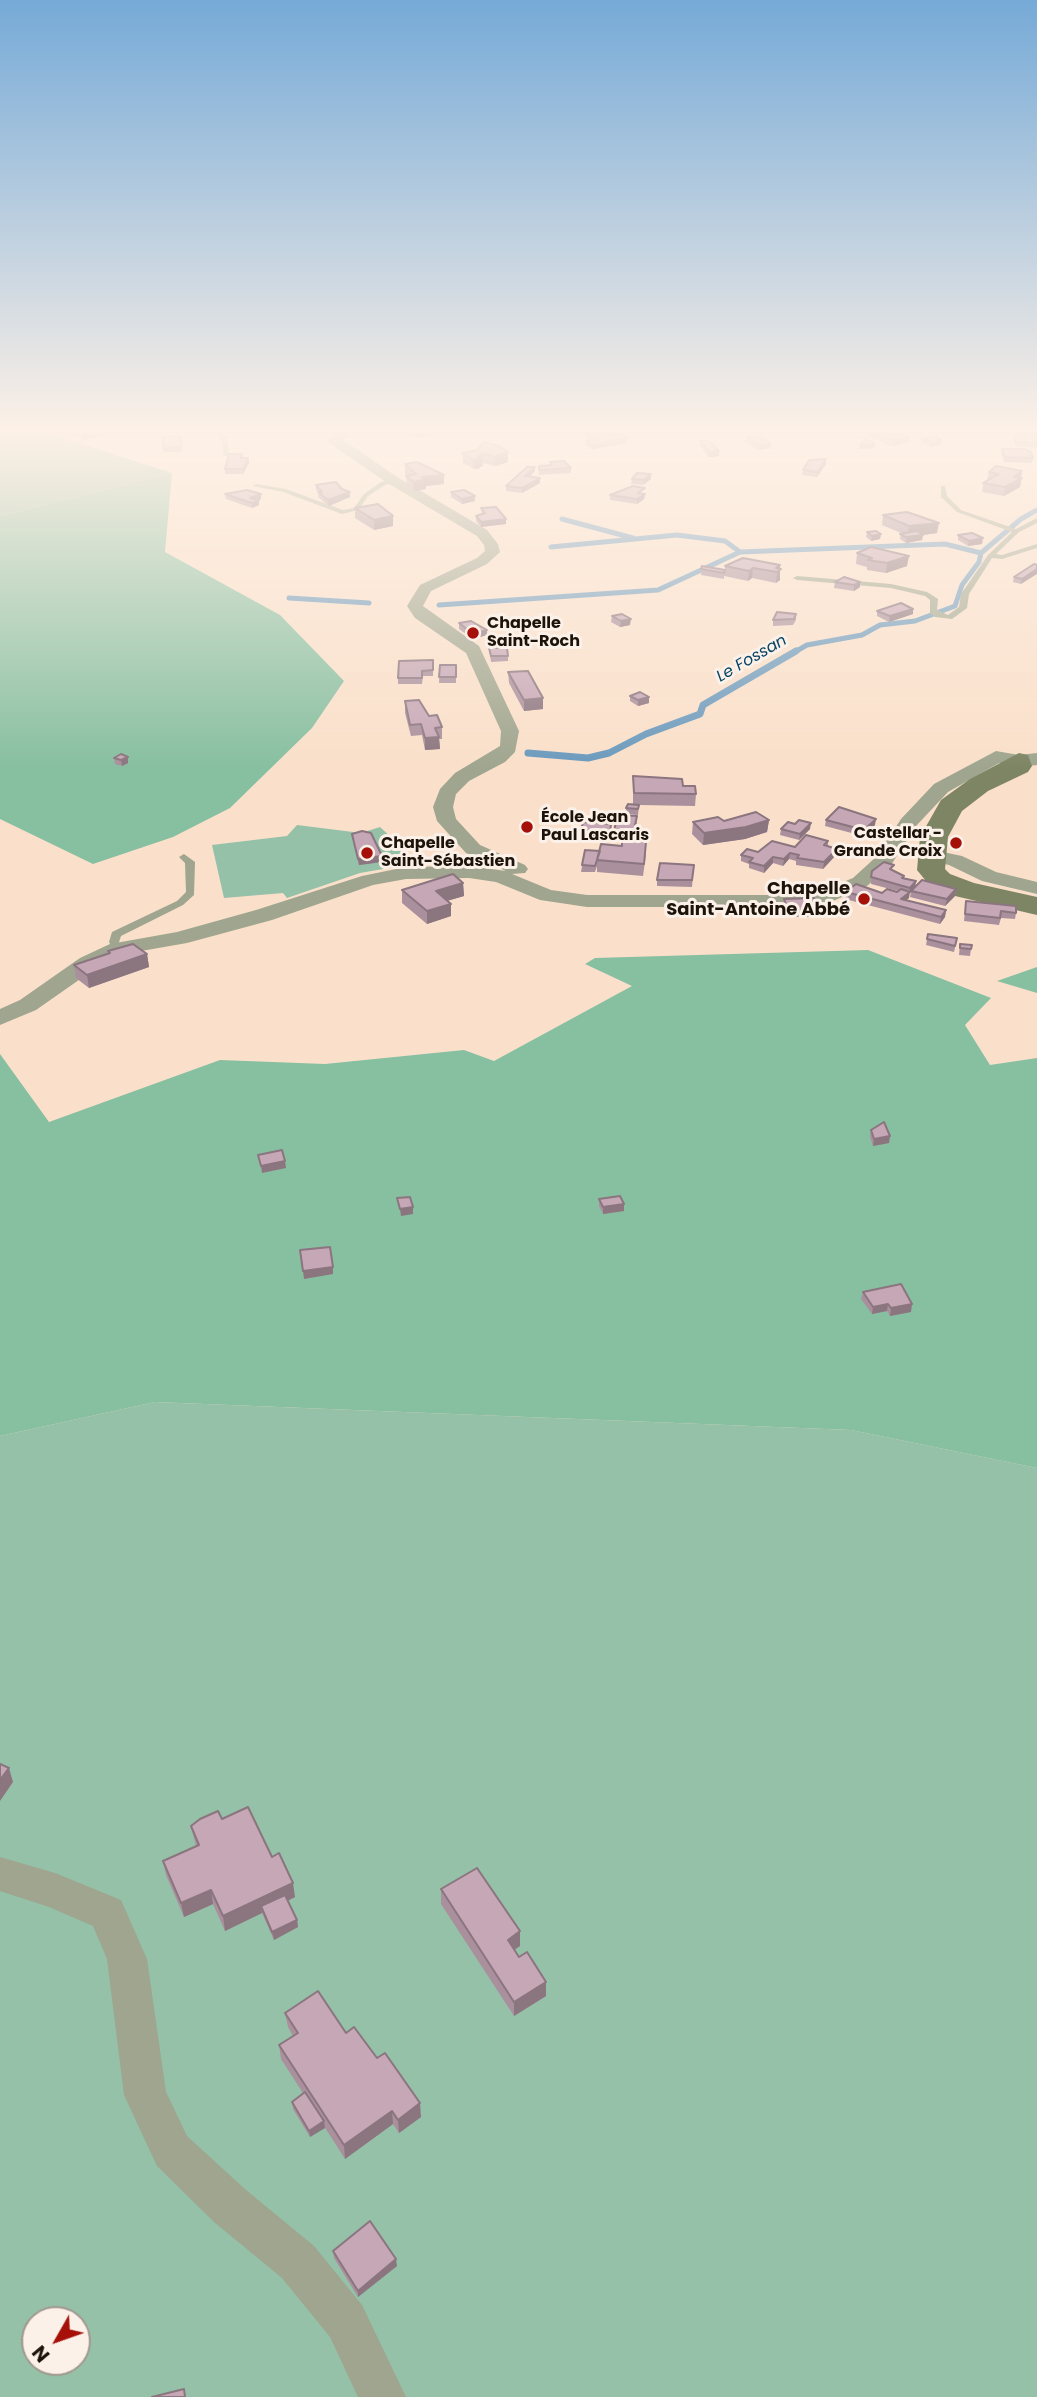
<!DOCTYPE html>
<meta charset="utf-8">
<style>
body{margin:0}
#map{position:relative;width:1037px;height:2397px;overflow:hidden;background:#fae0ca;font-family:Poppins,sans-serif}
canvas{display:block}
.north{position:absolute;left:21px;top:2306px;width:70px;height:70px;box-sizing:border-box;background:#fbf1e8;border:2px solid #a29890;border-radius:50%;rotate:230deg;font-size:19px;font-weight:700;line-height:28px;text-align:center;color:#1c130b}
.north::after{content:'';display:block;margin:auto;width:24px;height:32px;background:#a51108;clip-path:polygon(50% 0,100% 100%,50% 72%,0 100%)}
</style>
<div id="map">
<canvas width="1037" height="2397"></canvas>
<div class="north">N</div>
</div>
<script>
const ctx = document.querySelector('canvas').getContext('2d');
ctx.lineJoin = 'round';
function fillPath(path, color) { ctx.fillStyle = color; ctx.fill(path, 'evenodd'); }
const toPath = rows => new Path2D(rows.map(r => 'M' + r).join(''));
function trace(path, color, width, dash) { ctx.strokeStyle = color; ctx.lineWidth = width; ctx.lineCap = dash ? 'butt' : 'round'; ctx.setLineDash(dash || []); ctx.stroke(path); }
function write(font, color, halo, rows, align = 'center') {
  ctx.font = font + ' Poppins,sans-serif'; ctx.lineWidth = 6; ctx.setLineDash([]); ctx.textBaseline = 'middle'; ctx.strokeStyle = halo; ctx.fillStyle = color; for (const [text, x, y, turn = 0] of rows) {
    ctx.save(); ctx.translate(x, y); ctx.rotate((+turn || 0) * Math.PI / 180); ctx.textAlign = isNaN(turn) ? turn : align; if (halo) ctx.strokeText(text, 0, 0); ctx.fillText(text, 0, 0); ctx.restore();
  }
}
fillPath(toPath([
 [0,434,50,434,172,473,0,516],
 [297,825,361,833,380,827,406,851,412,864,360,873,287,898,283,893,224,898,212,845,287,836],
 [155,1402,851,1430,1037,1468,1037,2397,0,2397,0,1436],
 [35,2320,77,2320,77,2362,35,2362]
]), '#94c1a8');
fillPath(toPath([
 [172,473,165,552,280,615,344,681,312,728,230,808,173,837,93,864,0,819,0,516],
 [868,950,991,998,965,1025,990,1065,1037,1058,1037,1468,851,1430,155,1402,0,1436,0,1054,49,1122,220,1060,325,1064,464,1050,494,1061,632,986,585,964,595,958],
 [1037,967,1037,993,997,981]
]), '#87bfa1');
trace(toPath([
 [562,519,633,538],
 [551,547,677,535,725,541,740,552],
 [289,598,369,603],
 [439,605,658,590,740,552,945,544,981,553],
 [793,653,807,645,862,635,880,625,915,621,955,606,962,585,979,562,981,553,1021,519,1037,510]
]), '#6b9abd', 5);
trace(toPath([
 [528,753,588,758,609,753,646,734,700,714,703,705,796,651]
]), '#6b9abd', 7);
fillPath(toPath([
 [216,434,222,434,228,442,229,457,224,456,222,442,216,434],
 [394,479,396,480,396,482,385,485,368,496,358,510,342,514,283,492,253,486,256,484,286,489,343,510,354,508,364,494,381,482,394,479],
 [941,486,945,486,947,496,961,510,1016,529,1037,518,1037,523,1019,532,996,554,1002,555,1037,544,1037,548,1002,559,992,558,969,594,967,608,952,619,935,617,930,613,930,600,925,596,891,588,797,580,793,578,797,576,891,584,927,592,938,599,937,610,948,615,959,607,961,594,988,555,1012,532,957,512,941,497,941,486],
 [184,854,195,862,194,895,183,905,121,936,119,942,123,949,122,951,114,951,109,942,112,932,177,901,186,892,185,863,179,857,184,854]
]), '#9fa58e');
fillPath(toPath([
 [335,434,349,434,343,440,399,478,487,530,498,544,500,552,487,564,431,591,423,606,479,646,519,731,515,752,505,762,469,781,456,794,453,807,456,819,480,845,525,865,528,869,525,873,512,874,551,890,587,895,795,895,821,891,853,878,876,857,901,819,934,784,996,751,1019,755,1037,753,1037,765,1019,767,999,763,948,792,916,826,891,865,867,886,833,901,795,907,587,907,540,900,496,882,469,878,406,879,373,885,272,920,187,943,124,954,96,968,36,1010,0,1025,0,1009,20,1000,80,958,110,944,177,932,256,910,362,876,406,867,469,866,506,871,466,853,437,821,433,807,440,789,455,773,500,746,501,731,466,653,415,618,407,606,420,585,477,558,485,551,484,545,477,536,389,484,329,443,328,440,335,434],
 [933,850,962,856,996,872,1037,882,1037,894,982,881,949,865,926,860,923,856,933,850],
 [0,1857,55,1873,121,1900,147,1959,166,2092,187,2136,246,2190,314,2246,362,2305,406,2397,358,2397,330,2337,282,2278,214,2222,157,2166,124,2095,107,1959,93,1926,49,1907,0,1891,0,1857]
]), '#9fa58e');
fillPath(toPath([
 [1019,753,1028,755,1032,766,1028,772,988,791,962,811,948,837,945,869,950,874,974,883,1037,897,1037,915,955,896,930,886,917,870,920,837,941,800,970,779,1019,753]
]), '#7e8564');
fillPath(toPath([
 [72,434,104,434,104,435,84,440],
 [406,434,429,434,429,435,416,438,406,436],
 [585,434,627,443,592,449,586,446,586,441,590,440,585,438],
 [867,434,898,434,909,437,909,442,892,446,867,436],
 [1015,434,1037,434,1037,448,1015,446],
 [181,436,182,452,163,452,163,448],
 [746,437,771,443,771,448,758,450,745,442],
 [922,439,942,444,931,447,922,443],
 [700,441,719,451,719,456,709,457,700,446],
 [1002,449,1033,458,1032,463,1004,462,1001,453],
 [478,450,508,462,495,466,483,463,483,466,480,467,480,468,474,469,463,463,462,453],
 [242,454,243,458,248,458,249,463,243,474,225,474,225,469],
 [550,462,571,468,571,473,539,475,539,466,550,465],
 [405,464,444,484,426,486,426,489,414,491,407,486,406,476,407,476,405,474],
 [826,464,817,477,802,475,803,470],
 [535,467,535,471,529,477,540,478,540,483,522,493,506,491,506,486],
 [989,472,1022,478,1020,487,1004,496,982,492,983,483,987,480],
 [651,474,651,479,643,485,631,484,632,479],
 [316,485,350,492,350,497,329,506,318,497,319,492,316,490],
 [451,492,475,501,462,504,451,497],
 [644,493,643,494,645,494,644,499,637,504,610,500,610,495],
 [225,494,261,494,261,499,258,500,259,505,252,508,226,499],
 [355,508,383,508,393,514,393,526,374,530,355,518],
 [481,508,506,524,481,527,476,521,476,516,482,514],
 [883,515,937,533,923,535,922,540,906,543,900,539,901,533,882,525],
 [867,532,881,534,880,539,871,541,866,537],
 [958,535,982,544,968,546,958,540],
 [857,553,907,566,886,573,867,570,867,567,856,564],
 [1037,565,1021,584,1013,582,1014,577],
 [702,566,725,570,725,566,780,569,780,580,776,583,752,578,748,581,724,576,724,579,701,575],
 [835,582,860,587,854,591,834,588],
 [877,611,913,614,889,622,877,616],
 [796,614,796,620,793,625,773,626,773,620],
 [612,616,630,625,620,627,611,622],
 [459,623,487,635,473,639,459,629],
 [489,648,508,656,508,661,491,662],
 [433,660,433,676,423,676,422,684,398,684,398,678],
 [440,665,456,665,456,683,439,683],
 [508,672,543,698,543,709,524,711,509,683],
 [630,696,649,703,638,706,630,701],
 [405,701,429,716,442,727,442,739,439,739,440,749,425,750,422,735,411,736,405,713],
 [114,758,128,763,122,766,115,764],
 [633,776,683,786,696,794,695,806,639,805,638,815,626,814,626,808,633,805],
 [769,820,767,832,745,839,703,845,692,834,693,822],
 [826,820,875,825,863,836,825,826],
 [637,822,633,840,614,839,614,832],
 [611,824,610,838,581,837,581,830],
 [781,829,810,829,799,840,780,835],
 [352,834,382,856,382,862,359,865,353,841],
 [828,841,828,846,836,855,823,869,796,865,796,861,789,859,783,866,773,863,764,873,749,868,749,864,741,861,741,855],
 [585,850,646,854,643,876,597,872,597,866,595,872,581,872],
 [694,865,692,887,657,886,657,880],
 [872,871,894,871,904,876,904,878,916,881,915,887,956,889,955,896,945,906,910,897,911,892,909,894,909,898,906,900,946,910,945,917,940,924,845,899,846,892,897,892,898,891,871,884],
 [463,883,464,896,447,901,451,904,451,916,427,924,402,903,402,890],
 [784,899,818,910,817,917,787,917,784,905],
 [966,901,1016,913,1015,919,1001,918,999,925,964,921],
 [928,934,957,938,954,952,926,945],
 [960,944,971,949,970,956,959,955],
 [108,951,147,954,149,967,89,988,76,978,74,965,108,953],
 [871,1130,890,1136,889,1143,873,1146,870,1137],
 [599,1199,624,1204,624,1211,603,1214,599,1206],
 [863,1292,911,1312,890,1316,887,1311,872,1314,861,1299],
 [222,1819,272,1857,295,1897,288,1901,297,1920,298,1927,274,1940,262,1913,225,1931,213,1904,184,1917,166,1875,163,1861,196,1846,191,1826],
 [441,1889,520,1931,520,1946,514,1950,546,1996,514,2016,441,1904],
 [285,2013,346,2033,377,2058,421,2117,399,2133,393,2124,345,2159,324,2126,325,2128,310,2137,293,2109,292,2102,303,2093,281,2059,279,2045,293,2036,288,2027],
 [333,2251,397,2266,358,2297,334,2258]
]), '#aa909d');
fillPath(toPath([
 [83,434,104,434,104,435,84,440],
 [416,434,429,434,429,435,416,438],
 [909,437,909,442,892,446,893,441],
 [627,438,627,443,592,449,592,445],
 [942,440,942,444,931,447,932,442],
 [771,443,771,448,758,450,758,445],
 [875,443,875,448,859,449,860,445],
 [719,451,719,456,709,457,709,452],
 [508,452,508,462,495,466,495,457],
 [483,453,483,466,480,467,480,468,474,469,474,460],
 [248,458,249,463,243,474,243,469],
 [826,459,826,464,817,477,818,472],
 [535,467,535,471,525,481,525,476],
 [1022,471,1020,487,1004,496,1005,487,1014,477],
 [651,474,651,479,643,485,644,480],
 [444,475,444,484,426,486,426,489,414,491,414,482,422,477],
 [540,478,540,483,522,493,522,488],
 [350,492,350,497,329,506,328,500],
 [261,494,261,499,251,503,250,498],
 [645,494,644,499,637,504,637,499],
 [475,496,475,501,462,504,462,499],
 [259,500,259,505,252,508,252,503],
 [393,514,393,526,374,530,374,520],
 [506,519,506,524,481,527,481,522],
 [939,523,937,533,923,535,922,540,906,543,909,526],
 [881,534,880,539,871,541,872,536],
 [983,538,982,544,968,546,969,541],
 [909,556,907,566,886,573,887,563],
 [780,565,780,580,776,583,777,572,776,568],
 [753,568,752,578,748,581,749,571],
 [1037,569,1037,574,1021,584,1022,579],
 [860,582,860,587,854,591,854,585],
 [913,609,913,614,889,622,890,616],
 [631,619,630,625,620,627,621,621],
 [487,630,487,635,473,639,473,634],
 [649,697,649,703,638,706,638,700],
 [543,698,543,709,524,711,524,700],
 [439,737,440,749,425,750,425,738],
 [128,757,128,763,122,766,121,760],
 [876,819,875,825,863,836,864,830],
 [769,820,767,832,745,839,703,845,704,833],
 [811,823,810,829,799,840,800,834],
 [837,849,836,855,823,869,824,862],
 [790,853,789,859,783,866,784,859],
 [382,856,382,862,359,865,358,859],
 [773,857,773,863,764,873,764,866],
 [916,881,915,887,909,894,910,888],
 [463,883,464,896,436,904,436,891],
 [956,889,955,896,945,906,947,899],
 [910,892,909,898,900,906,901,899],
 [451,904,451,916,427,924,427,911],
 [946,910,945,917,940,924,941,917],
 [147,954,149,967,89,988,87,975],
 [890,1136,889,1143,873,1146,874,1139],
 [285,1161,286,1168,262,1173,261,1166],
 [624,1204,624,1211,603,1214,603,1207],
 [413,1207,413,1214,401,1216,400,1209],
 [333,1267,333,1274,304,1279,303,1271],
 [888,1304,887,1311,872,1314,873,1307],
 [912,1304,911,1312,890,1316,891,1308],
 [9,1768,13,1782,0,1801,0,1780],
 [293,1883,295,1897,264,1912,261,1906,262,1913,225,1931,223,1916],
 [211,1890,213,1904,184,1917,181,1903],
 [297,1920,298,1927,274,1940,272,1932],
 [520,1931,520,1946,508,1954,508,1940],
 [546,1982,546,1996,514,2016,514,2002],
 [420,2103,421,2117,399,2133,398,2120],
 [392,2111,393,2124,345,2159,344,2145],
 [324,2121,325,2128,310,2137,309,2131],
 [396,2259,397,2266,358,2297,358,2291]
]), '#8b757f');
const building = toPath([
 [585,434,617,434,627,438,592,445,586,441,599,439,585,434],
 [873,434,898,434,909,437,893,441,873,434],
 [1015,434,1037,434,1037,443,1015,442,1015,434],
 [163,436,181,436,181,447,163,448,163,436],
 [758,436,771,443,758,445,746,437,758,436],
 [934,436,942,440,932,442,922,439,934,436],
 [865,439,875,443,860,445,865,439],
 [700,441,709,441,719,451,709,452,700,441],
 [483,442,499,446,508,452,495,457,483,453,480,455,483,456,477,457,480,459,474,460,462,453,478,450,483,442],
 [1002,449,1024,449,1031,452,1033,458,1005,457,1002,449],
 [229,454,242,454,240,458,248,458,243,469,225,469,229,454],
 [826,459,818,472,803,470,809,460,826,459],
 [564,461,571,468,539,470,539,466,552,465,550,462,564,461],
 [417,462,444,475,422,477,426,479,414,482,406,476,416,474,405,464,417,462],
 [996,466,1022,471,1014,477,1022,478,1005,487,983,483,999,474,989,472,996,466],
 [527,467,535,467,525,476,540,478,522,488,506,486,527,467],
 [637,473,651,474,644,480,632,479,637,473],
 [336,482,342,489,350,492,328,500,318,492,322,492,316,485,336,482],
 [633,486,645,488,638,493,645,494,637,499,610,495,633,486],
 [247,490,261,494,250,498,259,500,252,503,225,494,247,490],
 [464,490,475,496,462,499,451,492,464,490],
 [378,504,393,516,374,520,355,508,378,504],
 [496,507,506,519,481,522,476,516,485,513,481,508,496,507],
 [907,512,939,523,909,526,883,515,907,512],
 [876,531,881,534,872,536,867,532,876,531],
 [917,531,923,535,906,537,900,534,917,531],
 [972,533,983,538,969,541,958,535,972,533],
 [871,547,909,556,887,563,868,560,872,558,857,553,871,547],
 [743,558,780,565,776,568,781,569,777,572,753,568,749,571,725,566,743,558],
 [1034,564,1037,565,1037,569,1022,579,1014,577,1034,564],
 [702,566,725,570,724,573,701,569,702,566],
 [844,577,860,582,854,585,835,582,844,577],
 [901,603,913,609,890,616,877,611,901,603],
 [777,612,796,614,794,619,773,620,777,612],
 [622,614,631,619,621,621,612,616,622,614],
 [471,621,487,630,473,634,459,623,471,621],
 [489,648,507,648,508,656,491,656,489,648],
 [433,660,433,670,422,671,422,678,398,678,399,661,433,660],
 [440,665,456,665,456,677,439,677,440,665],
 [528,671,543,698,524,700,508,672,528,671],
 [640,692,649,697,638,700,630,696,640,692],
 [419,700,429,716,437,715,442,727,435,728,439,737,425,738,421,724,410,725,405,701,419,700],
 [121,754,128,757,121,760,114,758,121,754],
 [633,776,682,779,683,786,695,786,696,794,634,793,633,776],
 [628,804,639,805,638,809,626,808,628,804],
 [839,807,876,819,864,830,826,820,839,807],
 [756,812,769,820,746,827,704,833,693,822,718,817,724,821,756,812],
 [617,815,637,816,633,834,614,832,617,815],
 [799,820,811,823,800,834,781,829,788,822,795,824,799,820],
 [583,822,611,824,610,832,581,830,583,822],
 [362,831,371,833,382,856,358,859,352,834,362,831],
 [806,835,828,841,824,845,837,849,824,862,797,858,799,855,790,853,784,859,773,857,764,866,749,862,753,858,741,855,747,849,758,852,772,841,795,847,806,835],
 [622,841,646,842,644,864,597,860,601,844,622,846,622,841],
 [585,850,600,851,595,866,582,865,585,850],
 [884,862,894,865,890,869,904,876,902,878,916,881,910,888,871,877,872,871,884,862],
 [660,863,694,865,692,880,657,880,660,863],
 [453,874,463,883,436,891,451,904,427,911,402,890,453,874],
 [922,880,956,889,947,899,911,891,922,880],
 [856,884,882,893,887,889,897,892,901,889,910,892,901,899,946,910,941,917,846,892,856,884],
 [814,898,818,910,788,910,784,899,814,898],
 [966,901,1016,906,1016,913,1001,911,1000,918,965,914,966,901],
 [928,934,957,938,955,946,927,939,928,934],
 [133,944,147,954,87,975,74,965,110,953,108,951,133,944],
 [960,944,972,945,971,949,960,948,960,944],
 [884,1122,890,1136,874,1139,871,1130,884,1122],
 [282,1150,285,1161,261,1166,258,1155,282,1150],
 [620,1196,624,1204,603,1207,599,1199,620,1196],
 [410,1197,413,1207,400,1209,397,1198,410,1197],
 [330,1247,333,1267,303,1271,300,1250,330,1247],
 [901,1284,912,1304,891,1308,888,1304,873,1307,863,1292,901,1284],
 [0,1764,9,1768,0,1780,0,1764],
 [248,1807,272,1857,279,1853,293,1883,223,1916,211,1890,181,1903,163,1861,199,1845,191,1826,200,1819,218,1811,222,1819,248,1807],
 [477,1868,520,1931,508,1940,519,1957,527,1952,546,1982,514,2002,441,1889,477,1868],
 [285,1895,297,1920,272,1932,261,1906,285,1895],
 [318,1991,346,2033,354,2027,377,2058,385,2053,420,2103,398,2120,392,2111,344,2145,279,2045,298,2033,285,2013,318,1991],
 [305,2092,324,2121,309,2131,292,2102,305,2092],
 [370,2221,396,2259,358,2291,333,2251,370,2221],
 [184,2389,185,2397,152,2397,184,2389]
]);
fillPath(building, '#c6a7b6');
trace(building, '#8b757f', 2);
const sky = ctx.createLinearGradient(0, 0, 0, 769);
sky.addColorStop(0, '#76aad7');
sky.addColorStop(0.56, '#fdf1e7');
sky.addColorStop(1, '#fdf1e700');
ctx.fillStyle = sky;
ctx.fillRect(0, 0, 1037, 769);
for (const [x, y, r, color] of [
 [473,633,7,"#a51108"],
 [527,827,7,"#a51108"],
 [956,843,7,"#a51108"],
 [367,853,7,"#a51108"],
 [864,899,7,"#a51108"]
]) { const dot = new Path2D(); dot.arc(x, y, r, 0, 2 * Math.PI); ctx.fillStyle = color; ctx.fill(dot); trace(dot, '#fbf1e8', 2.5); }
write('bold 16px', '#1c130b', '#fbf1e8', [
 ["Chapelle",487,624],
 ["Saint-Roch",487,642],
 ["École Jean",541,818],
 ["Paul Lascaris",541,836],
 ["Castellar -",942,834,"right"],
 ["Grande Croix",942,852,"right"],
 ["Chapelle",381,844],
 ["Saint-Sébastien",381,862]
], 'left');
write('italic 16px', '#044365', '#fbf1e8', [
 ["Le Fossan",752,659,-30]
]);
write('bold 18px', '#1c130b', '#fbf1e8', [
 ["Chapelle",850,889],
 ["Saint-Antoine Abbé",850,910]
], 'right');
</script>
